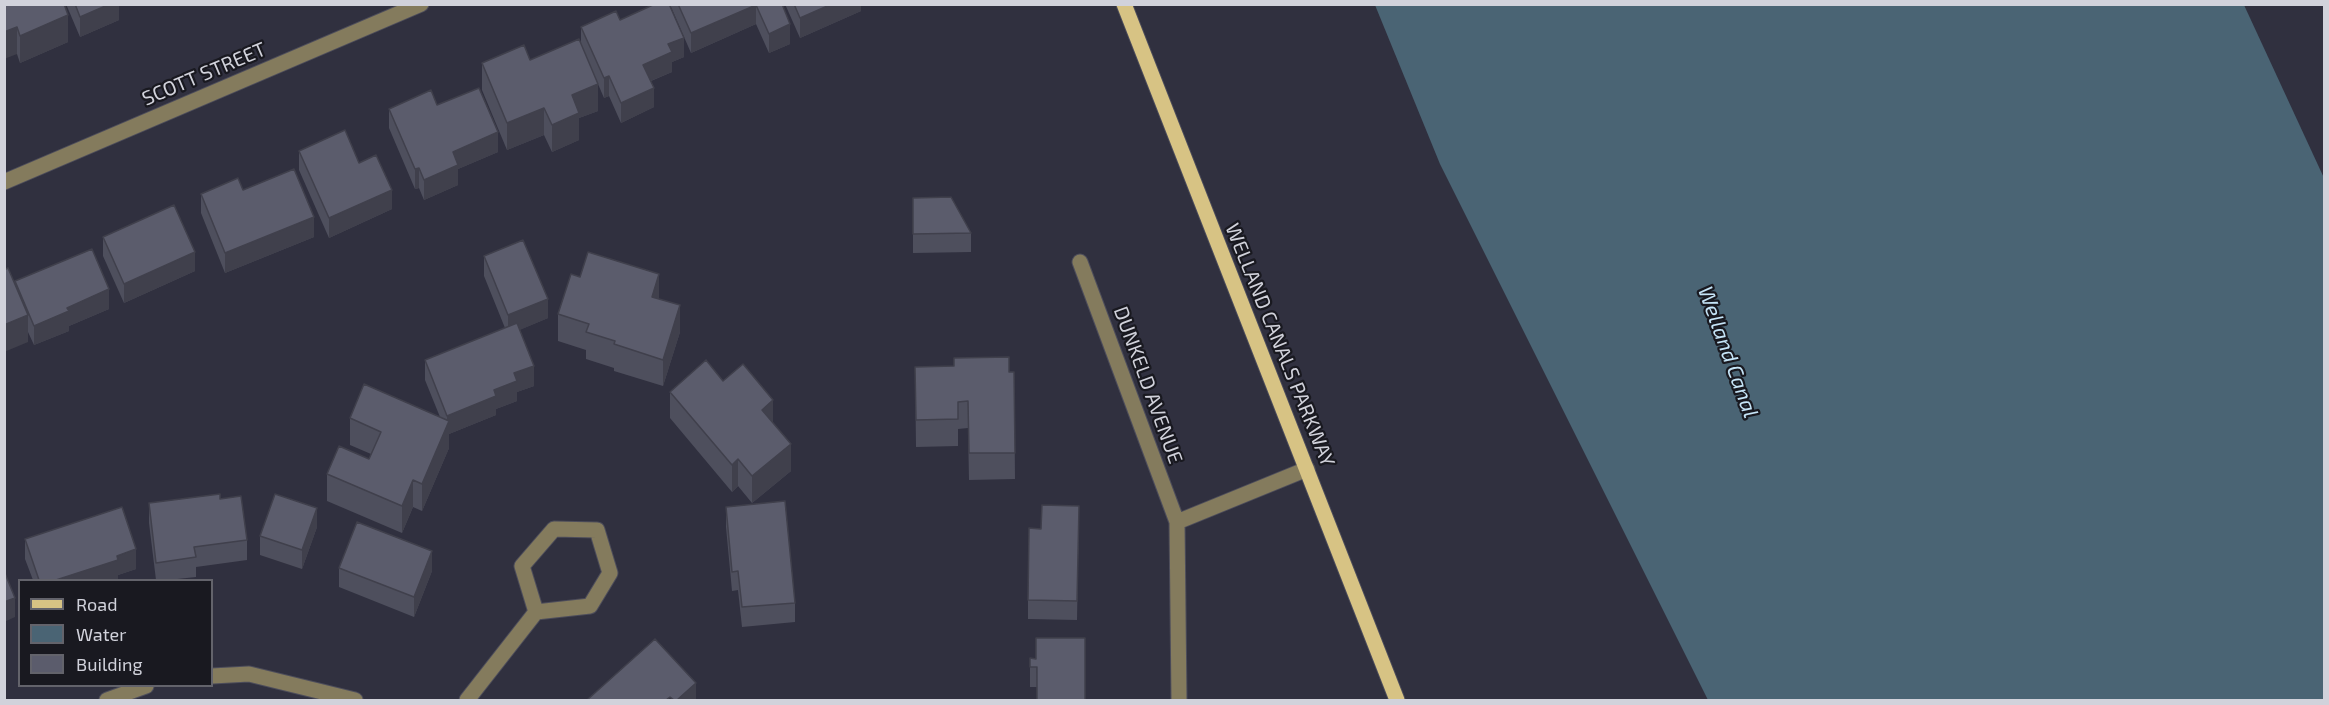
<!DOCTYPE html>
<style>
body{margin:0}
#map{position:relative;width:2329px;height:705px;overflow:hidden;background:#30303f;font-family:"Exo 2",sans-serif}
canvas{display:block}
.frame{position:absolute;inset:0;border:6px solid #d1d2db;pointer-events:none}
.legend{position:absolute;left:18px;top:579px;width:195px;height:108px;box-sizing:border-box;background:#191920;border:2px solid #63636b;margin:0;padding:8px 10px;list-style:none;font-size:18px;color:#d1d2db}
.legend li{display:flex;align-items:center;gap:12px;height:30px}
.legend b{width:30px;border:2px solid #63636b}
</style>
<div id="map">
<canvas width="2329" height="705"></canvas>
<div class="frame"></div>
<ul class="legend">
<li><b style="height:8px;background:#d7c384"></b>Road</li>
<li><b style="height:16px;background:#4a6474"></b>Water</li>
<li><b style="height:16px;background:#5b5c6c"></b>Building</li>
</ul>
</div>
<script>
const ctx = document.querySelector('canvas').getContext('2d');
ctx.lineJoin = 'round';
function fillPath(path, color) { ctx.fillStyle = color; ctx.fill(path, 'evenodd'); }
const toPath = rows => new Path2D(rows.map(r => 'M' + r).join(''));
function trace(path, color, width, dash) { ctx.strokeStyle = color; ctx.lineWidth = width; ctx.lineCap = dash ? 'butt' : 'round'; ctx.setLineDash(dash || []); ctx.stroke(path); }
function write(font, color, halo, rows, align = 'center') {
  ctx.font = font + ' "Exo 2",sans-serif'; ctx.lineWidth = 4.5; ctx.setLineDash([]); ctx.textBaseline = 'middle'; ctx.strokeStyle = halo; ctx.fillStyle = color; for (const [text, x, y, turn = 0] of rows) {
    ctx.save(); ctx.translate(x, y); ctx.rotate((+turn || 0) * Math.PI / 180); ctx.textAlign = isNaN(turn) ? turn : align; if (halo) ctx.strokeText(text, 0, 0); ctx.fillText(text, 0, 0); ctx.restore();
  }
}
fillPath(toPath([
 [1375,5,2244,5,2324,178,2324,700,1708,700,1440,164]
]), '#4a6474');
const minor = toPath([
 [4,182,421,4],
 [1080,262,1177,522,1179,700],
 [1177,522,1307,469],
 [212,676,249,674,355,700],
 [107,700,146,686],
 [467,700,536,612,590,606,610,573,597,530,554,529,522,566,536,612]
]);
const major = toPath([
 [1124,4,1397,700]
]);
trace(minor, '#4d4d5b', 17);
trace(major, '#4d4d5b', 17);
trace(minor, '#847b5d', 15);
trace(major, '#d7c384', 15);
fillPath(toPath([
 [4,4,68,42,20,63,17,54],
 [66,4,119,4,119,20,80,37],
 [671,4,782,4,790,44,769,53,756,24,691,53,671,7],
 [785,4,861,4,861,11,800,38],
 [620,20,684,57,672,62,672,72,651,81,654,107,621,123,609,96,604,98,595,77,598,111,579,118,579,140,552,152,544,135,507,150,482,90,482,63,530,60,581,45,581,27],
 [437,105,498,152,458,169,458,185,424,200,419,188,415,189,389,128,389,109],
 [299,151,359,163,392,209,329,238,299,170],
 [243,190,314,237,225,273,201,213,201,194],
 [913,198,971,233,971,252,913,253],
 [103,237,195,271,124,303,103,256],
 [484,256,548,318,519,330,534,386,517,392,517,401,496,409,496,415,449,434,449,448,422,511,413,507,402,533,327,501,327,474,369,459,371,454,350,445,350,418,440,417,425,380,425,360,505,328,484,276],
 [580,277,659,299,680,332,663,386,614,371,614,368,586,359,586,350,558,341,558,314],
 [15,281,109,309,69,326,69,331,34,345,28,332,28,342],
 [954,366,1014,372,1015,479,969,480,968,428,958,429,958,446,916,447,915,367],
 [723,381,773,424,791,471,752,503,738,486,732,492,670,418,670,392],
 [220,499,247,540,247,560,196,567,196,577,168,580,156,580,149,523,149,503],
 [1079,506,1077,620,1028,619,1028,600,1041,529],
 [726,507,795,603,795,622,742,627,738,590,732,591,726,527],
 [317,527,302,569,260,555,260,536],
 [25,539,136,569,118,575,118,580,33,580,25,559],
 [339,568,432,571,414,617,339,587],
 [1036,638,1037,687,1030,687,1030,658,1036,659]
]), '#4e4f5d');
fillPath(toPath([
 [110,4,119,4,119,20,80,37,80,17],
 [832,4,861,4,861,11,800,38,800,18],
 [756,5,756,24,691,53,691,33],
 [68,15,68,42,20,63,20,36],
 [790,24,790,44,769,53,769,34],
 [17,27,17,54,4,59,4,32],
 [684,38,684,57,672,62,672,72,643,84,643,65,668,44],
 [609,76,609,96,604,98,604,78],
 [598,84,598,111,579,118,579,140,552,152,552,125,572,95],
 [654,88,654,107,621,123,621,103],
 [544,108,544,135,507,150,507,123],
 [498,132,498,152,458,169,458,185,424,200,424,180,453,152],
 [419,168,419,188,415,189,415,169],
 [392,190,392,209,329,238,329,218],
 [314,217,314,237,225,273,225,253],
 [195,252,195,271,124,303,124,284],
 [659,274,659,301,652,297],
 [109,289,109,309,69,326,69,331,34,345,34,326,67,308],
 [548,299,548,318,508,335,508,315],
 [680,305,680,332,663,386,663,360],
 [28,315,28,342,4,352,4,325],
 [534,366,534,386,517,392,517,401,496,409,496,415,449,434,449,448,422,511,422,484,447,426,447,416,494,390,514,373],
 [773,400,773,427,762,410],
 [791,444,791,471,752,503,752,476],
 [738,459,738,486,732,492,732,465],
 [413,480,413,507,402,533,402,506],
 [317,508,317,527,302,569,302,550],
 [136,549,136,569,118,575,118,580,56,580],
 [432,551,432,571,414,617,414,597],
 [15,598,15,617,4,622,4,602],
 [696,683,696,700,677,700]
]), '#40404c');
const building = toPath([
 [4,4,64,4,68,15,20,36,17,27,4,32,4,4],
 [75,4,110,4,80,17,75,4],
 [655,4,669,4,684,38,668,44,672,52,643,65,654,88,621,103,609,76,604,78,581,27,616,11,620,20,655,4],
 [678,4,782,4,790,24,769,34,756,5,691,33,678,4],
 [794,4,832,4,800,18,794,4],
 [579,39,598,84,572,95,579,113,552,125,544,108,507,123,482,63,524,45,530,60,579,39],
 [479,88,498,132,453,152,458,165,424,180,419,168,415,169,389,109,431,90,437,105,479,88],
 [345,130,359,163,376,155,392,190,329,218,299,151,345,130],
 [294,169,314,217,225,253,201,194,238,178,243,190,294,169],
 [951,197,971,233,913,234,913,198,951,197],
 [174,205,195,252,124,284,103,237,174,205],
 [523,240,548,299,508,315,484,256,523,240],
 [92,249,109,289,67,308,69,311,34,326,15,281,92,249],
 [588,252,659,274,652,297,680,305,663,360,614,344,615,341,586,332,589,324,558,314,571,274,580,277,588,252],
 [8,268,28,315,4,325,4,270,8,268],
 [517,323,534,366,514,373,517,381,494,390,496,396,447,416,425,360,517,323],
 [1009,357,1009,372,1014,372,1015,453,969,453,968,401,958,402,958,419,916,420,915,367,954,366,954,358,1009,357],
 [706,360,723,381,743,364,773,400,762,410,791,444,752,476,738,459,732,465,670,392,706,360],
 [364,384,449,421,422,484,413,480,402,506,327,474,339,446,369,459,381,432,350,418,364,384],
 [220,494,220,499,241,496,247,540,194,547,196,557,156,563,149,503,220,494],
 [275,494,317,508,302,550,260,536,275,494],
 [785,501,795,603,742,607,738,571,732,572,726,507,785,501],
 [1042,505,1079,506,1077,601,1028,600,1029,528,1041,529,1042,505],
 [122,507,136,549,117,556,118,560,56,580,39,580,25,539,122,507],
 [357,522,432,551,414,597,339,568,357,522],
 [4,571,15,598,4,602,4,571],
 [1036,638,1085,638,1085,700,1037,700,1037,667,1030,667,1030,658,1036,659,1036,638],
 [655,639,696,683,677,700,674,700,670,697,666,700,587,700,655,639]
]);
fillPath(building, '#5b5c6c');
trace(building, '#40404c', 1.5);
write('20px', '#d1d2db', '#191920', [
 ["SCOTT STREET",204,74,-23],
 ["WELLAND CANALS PARKWAY",1280,345,68],
 ["DUNKELD AVENUE",1148,385,70]
]);
write('italic 21px', '#c6e5f8', '#191920', [
 ["Welland Canal",1728,352,70]
]);
</script>
